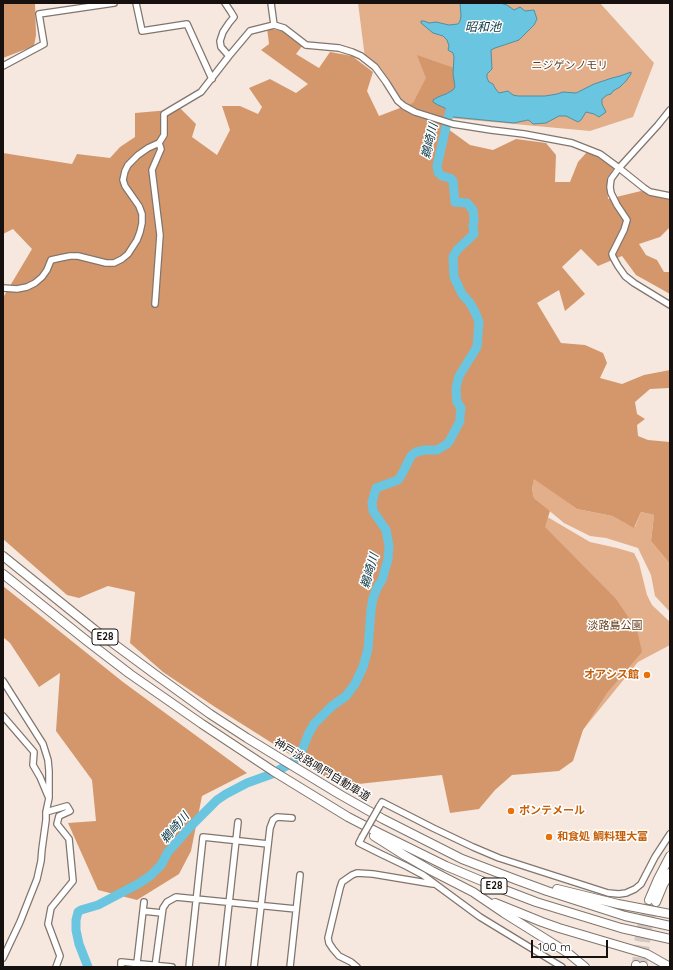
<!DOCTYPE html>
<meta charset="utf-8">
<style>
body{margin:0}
#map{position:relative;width:673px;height:970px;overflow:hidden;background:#f6e8df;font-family:Quicksand,sans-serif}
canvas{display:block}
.frame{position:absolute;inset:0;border:4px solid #16110e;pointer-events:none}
.scale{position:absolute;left:531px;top:940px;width:77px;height:18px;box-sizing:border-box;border:2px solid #16110e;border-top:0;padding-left:5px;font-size:12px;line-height:14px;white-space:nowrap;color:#16110e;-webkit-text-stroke:3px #fff;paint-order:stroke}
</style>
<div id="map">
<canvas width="673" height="970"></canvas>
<div class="frame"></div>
<div class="scale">100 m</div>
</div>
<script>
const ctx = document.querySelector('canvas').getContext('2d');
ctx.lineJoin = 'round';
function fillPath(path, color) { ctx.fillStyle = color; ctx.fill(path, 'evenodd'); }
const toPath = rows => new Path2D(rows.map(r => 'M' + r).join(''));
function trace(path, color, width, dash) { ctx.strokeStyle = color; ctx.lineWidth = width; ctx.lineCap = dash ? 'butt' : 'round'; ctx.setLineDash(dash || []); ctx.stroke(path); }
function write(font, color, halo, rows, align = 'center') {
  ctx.font = font + ' Quicksand,"Noto Sans JP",sans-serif'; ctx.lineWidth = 3; ctx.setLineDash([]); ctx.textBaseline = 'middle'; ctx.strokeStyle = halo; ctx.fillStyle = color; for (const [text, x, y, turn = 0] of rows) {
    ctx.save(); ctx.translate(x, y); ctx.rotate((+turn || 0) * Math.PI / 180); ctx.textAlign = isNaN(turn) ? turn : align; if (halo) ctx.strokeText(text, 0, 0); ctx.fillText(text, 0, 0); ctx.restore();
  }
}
fillPath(toPath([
 [358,3,600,3,654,63,633,117,590,131,438,117,404,106,365,58],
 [534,478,577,509,612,516,625,523,635,527,641,512,654,515,651,541,670,564,670,612,655,596,651,575,638,548,606,538,590,536,564,523,534,498,532,489],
 [539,512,590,542,617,548,634,553,639,563,647,595,652,605,670,622,670,645,638,662,577,737]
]), '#e3af8a');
fillPath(toPath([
 [3,3,35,3,36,35,34,46,3,58],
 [267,28,282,31,303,45,296,54,319,68,330,52,352,56,373,72,367,91,379,116,413,103,426,78,417,55,454,68,453,74,455,87,453,90,446,94,438,97,434,102,438,105,445,108,448,112,444,126,470,145,493,150,516,139,546,143,556,155,555,182,570,182,578,162,587,152,599,157,614,168,607,178,608,199,641,191,658,197,670,200,670,227,660,237,639,244,646,255,657,260,664,272,670,272,670,294,636,275,622,256,598,266,581,249,562,267,585,294,565,311,559,290,537,303,561,343,585,345,603,353,607,363,600,378,622,384,644,375,670,370,670,386,669,388,650,389,635,402,637,414,645,419,637,425,638,436,648,440,670,442,670,564,651,541,654,515,641,512,634,528,612,516,577,509,534,479,532,489,534,498,550,511,545,527,616,599,637,630,642,652,607,693,583,730,573,761,559,771,512,775,495,790,479,809,450,813,442,775,340,786,215,707,163,672,130,643,135,592,108,586,79,598,67,595,3,539,3,296,4,296,32,249,13,229,3,234,3,153,72,164,77,154,110,158,120,147,135,137,135,113,181,109,196,124,192,137,217,155,230,130,222,106,240,106,258,114,262,107,249,88,270,79,296,93,308,84,261,50,269,44],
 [3,586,123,682,247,773,202,796,191,851,179,874,137,900,98,890,68,823,96,821,92,780,56,731,60,673,39,687,10,643,3,637]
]), '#d4976b');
const water = toPath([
 [460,3,500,3,507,5,514,10,520,7,525,11,534,10,537,19,534,25,519,40,495,48,491,50,492,69,487,74,487,78,489,82,493,84,495,88,499,93,508,91,513,95,518,96,545,96,557,94,563,92,576,93,594,84,612,78,620,76,631,72,631,74,626,81,620,87,613,91,611,94,607,95,602,99,602,104,606,112,599,117,594,114,586,112,581,120,578,122,566,116,559,116,546,123,533,124,530,121,528,120,514,123,453,117,448,114,448,112,445,108,438,105,433,102,433,100,438,97,446,94,453,90,455,87,453,74,454,57,453,53,448,50,449,46,447,40,443,36,433,33,421,23,421,21,424,21,429,23,436,22,449,25,458,24,460,21,461,16,460,3]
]);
fillPath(water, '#6ac5e0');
trace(water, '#518fa1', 1);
trace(toPath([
 [88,967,79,944,76,930,76,920,78,912,81,910,98,905,138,884,150,876,161,865,168,852,190,827,217,800,226,794,247,783,272,774,293,762,298,756,303,748,308,735,314,724,332,706,346,696,355,684,363,667,368,649,371,610,373,598,378,586,382,580,388,559,389,546,386,530,373,511,372,502,375,492,376,488,398,480,402,474,411,456,416,452,425,450,437,450,447,444,450,440,460,421,460,416,461,408,457,402,456,388,459,376,477,347,479,322,475,312,470,303,462,294,454,277,453,257,457,250,474,234,473,226,474,220,473,210,467,203,455,202,453,181,450,178,442,176,438,172,437,166,450,110]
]), '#6ac5e0', 9);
trace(toPath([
 [636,965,638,942,641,927,649,900],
 [643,966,648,928,656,902]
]), '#d4c8c0', 8, [8, 4]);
const minor = toPath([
 [136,3,142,31,187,24,212,79],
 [225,3,231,12,234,17,229,23,223,32,220,41,221,47,229,56],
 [271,3,274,25],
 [3,66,44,44,39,14,114,3],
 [670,110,658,125,619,168,611,179,610,187,611,193,617,205,627,220,624,230,612,254,613,257,618,266,625,276,634,283,670,305],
 [3,288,17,289,27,287,35,283,42,277,47,270,51,260,60,258,70,256,78,256,106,263,114,263,122,259,128,254,137,240,140,232,142,223,142,214,139,206,125,186,123,180,125,171,128,165,138,155,148,148,159,143],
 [155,304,160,235,152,170,161,149,159,143,164,135,164,114,201,92,229,56,250,31,274,25,284,28,306,45,339,48,352,52,361,56,375,67,386,82,398,101,404,106,415,112,453,124,491,130,524,134,572,143,600,154,619,168,644,188,650,192,670,196],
 [3,681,43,744,48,760,49,771,49,798,46,812,46,820,42,849,41,861,37,879,20,922,3,958],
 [3,716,34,752,33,765,40,777,48,796],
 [379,807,382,802,433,828,473,847,499,858,608,893,619,894,626,893,635,889,641,884,655,857,670,834],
 [46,812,67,806,70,811,59,816,57,824,69,839,73,881,51,908,48,924,60,956,56,967],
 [362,837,359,843,379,853,406,866,423,875,480,917,562,967],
 [143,911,162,913],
 [137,963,144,902],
 [121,967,121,962,172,967],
 [155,967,163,908,167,902,176,897,296,909],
 [189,967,203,837,268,844],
 [222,967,238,822],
 [254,967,270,828,273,820,277,817,292,818],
 [290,967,300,875],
 [357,967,351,962,339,956,333,949,329,943,328,938,340,888,342,882,352,875,357,873,373,874,433,884]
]);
const highway = toPath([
 [3,556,95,630,156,675,210,714,247,738,283,760,339,794,383,819,462,859,517,880,547,891,625,916,670,926],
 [3,574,87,641,130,674,202,724,273,771,348,817,379,833,446,866,489,884,536,902,621,928,670,939],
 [374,836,404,855,432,871,473,892,504,913,568,953,585,967],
 [557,889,618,904,670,914],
 [649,900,658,879,670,856],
 [656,902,663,885,670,873],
 [495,903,542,922,559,928,647,954,670,967],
 [643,966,643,967],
 [636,967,636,965]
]);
trace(minor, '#81756d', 8);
trace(highway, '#81756d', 10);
trace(minor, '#fff', 5.5);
trace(highway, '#fff', 8);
const minorBridge = toPath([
 [362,837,379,807]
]);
trace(minorBridge, '#81756d', 8, []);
trace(minorBridge, '#fff', 5.5);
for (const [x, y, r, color] of [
 [647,675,4,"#e8710a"],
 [511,811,4,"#e8710a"],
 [549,837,4,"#e8710a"]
]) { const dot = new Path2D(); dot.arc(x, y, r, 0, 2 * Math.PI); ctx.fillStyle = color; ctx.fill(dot); trace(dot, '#fff', 1.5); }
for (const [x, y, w] of [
 [105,637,26],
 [494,886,26]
]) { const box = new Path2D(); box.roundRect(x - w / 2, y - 8, w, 16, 3); ctx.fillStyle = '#fff'; ctx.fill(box); trace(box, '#16110e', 1); }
write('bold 10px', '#16110e', null, [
 ["E28",105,637],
 ["E28",494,886]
]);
write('11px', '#643b1a', '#fff', [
 ["ニジゲンノモリ",570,66],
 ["淡路島公園",615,626]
]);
write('bold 11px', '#c56008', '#fff', [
 ["オアシス館",639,675,"right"],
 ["ポンテメール",519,811],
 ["和食処 鯛料理大富",557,837]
], 'left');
write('11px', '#16110e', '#fff', [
 ["神戸淡路鳴門自動車道",322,770,31]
]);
write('italic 12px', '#093541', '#fff', [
 ["昭和池",483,27],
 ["鵜崎川",430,141,-77],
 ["鵜崎川",370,571,-74],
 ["鵜崎川",175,828,-49]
]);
</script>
